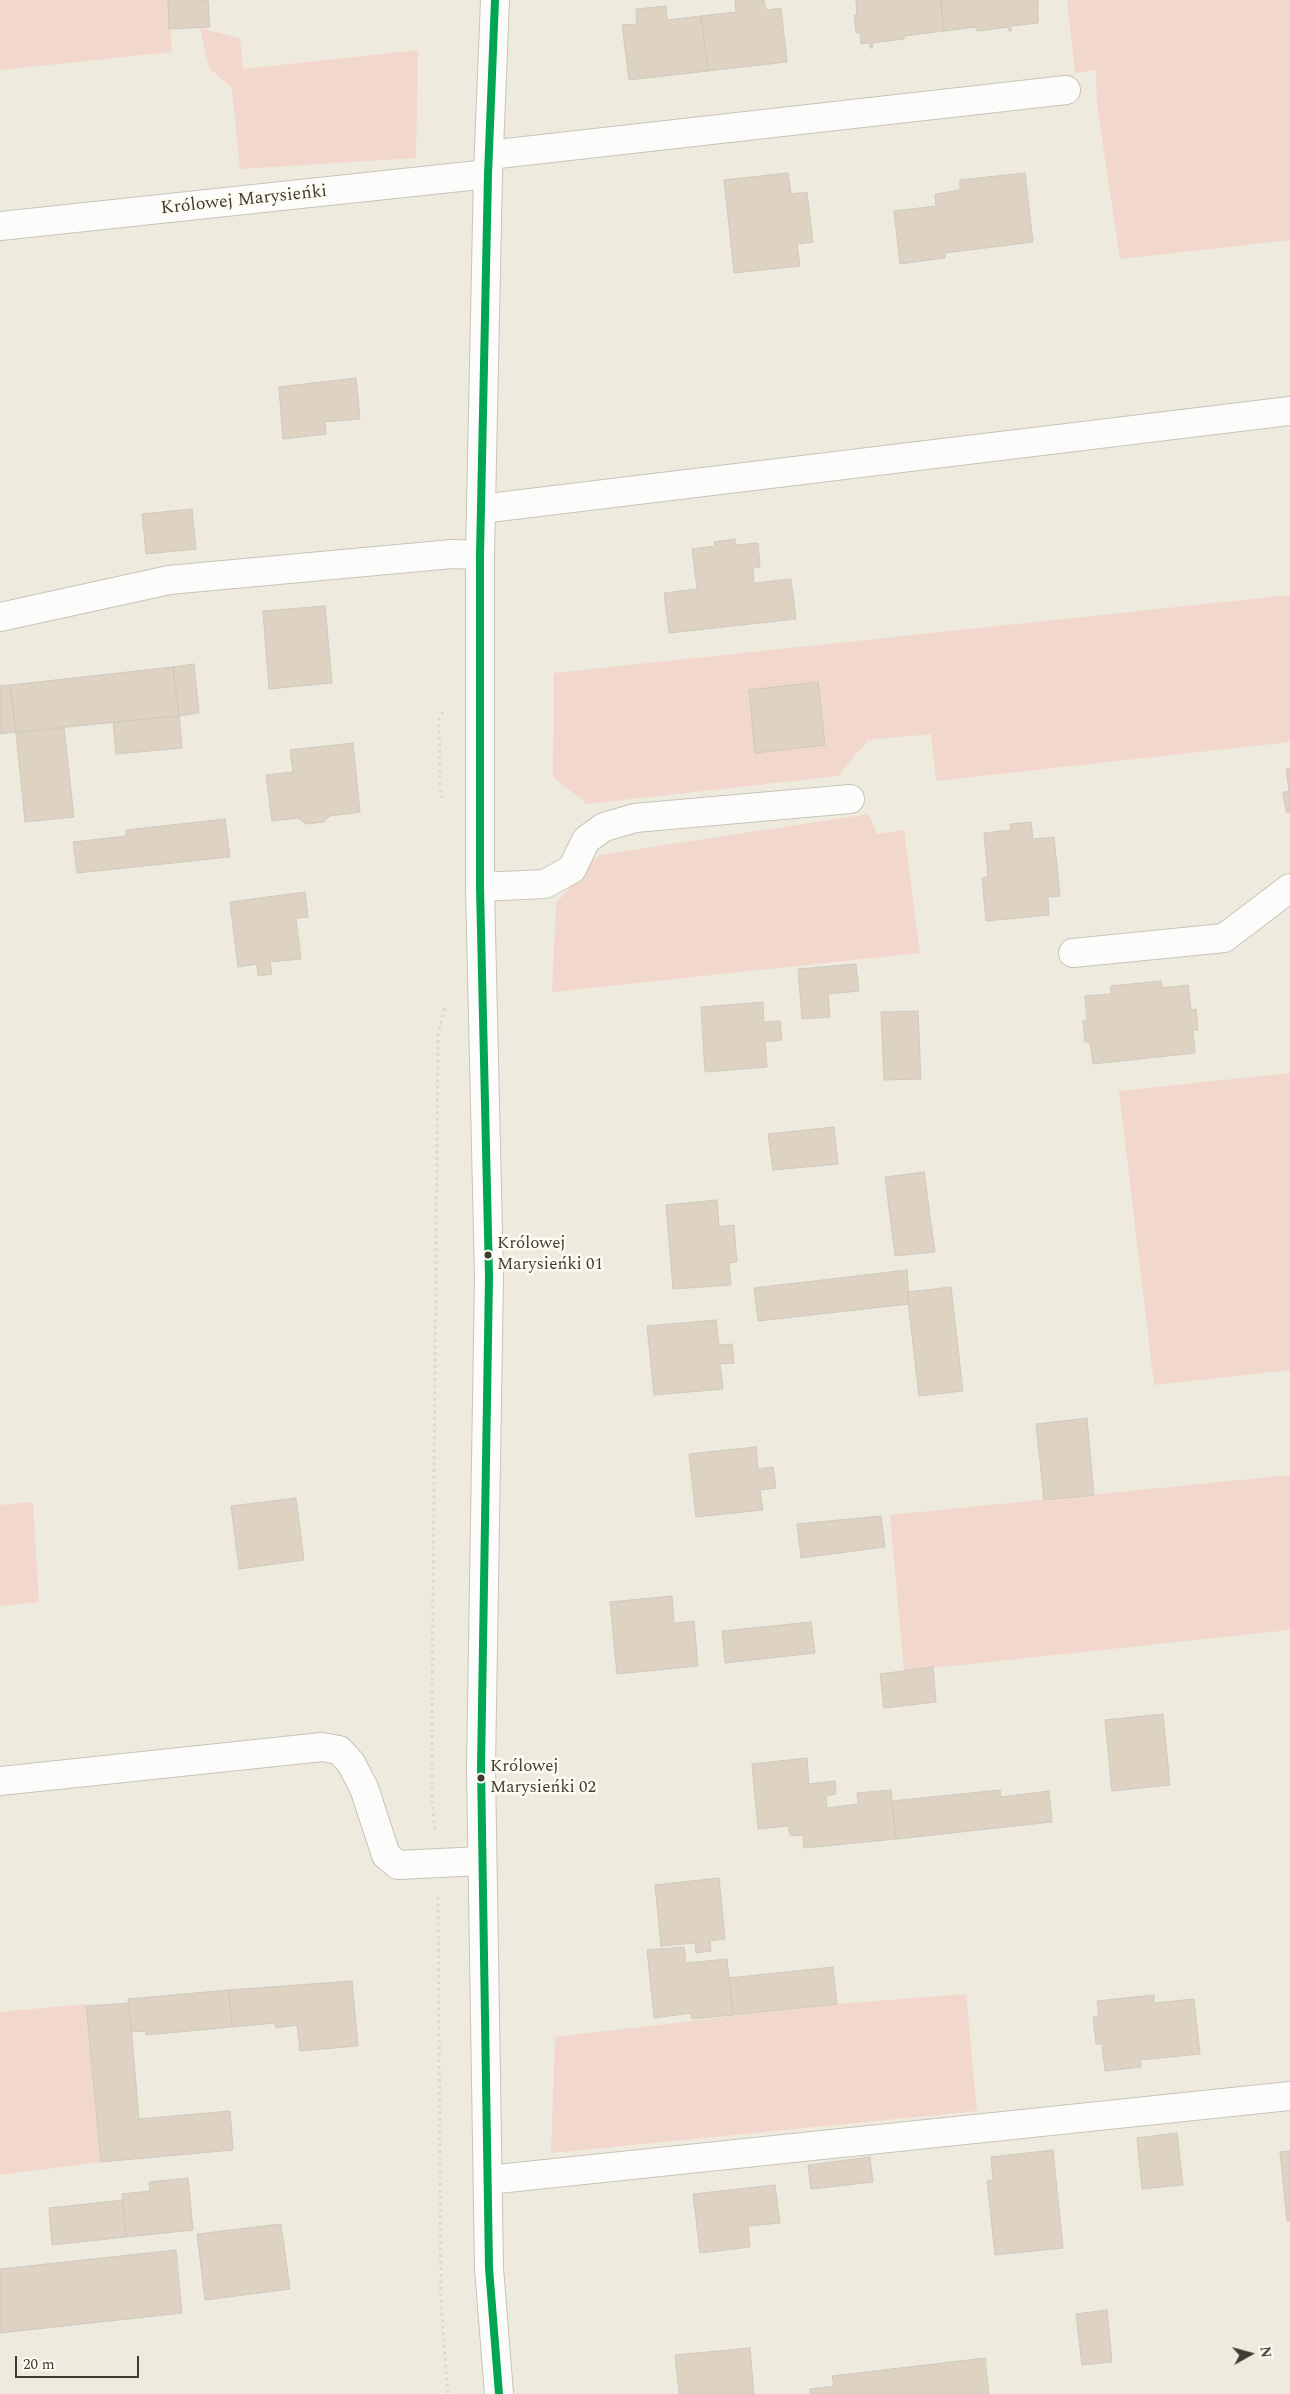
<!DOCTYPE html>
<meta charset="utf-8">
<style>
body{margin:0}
#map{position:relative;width:1290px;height:2394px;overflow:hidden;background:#eeeadd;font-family:Spectral,serif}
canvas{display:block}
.north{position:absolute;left:1225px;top:2329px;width:50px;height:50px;-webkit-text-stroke:4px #fefbf2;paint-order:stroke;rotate:83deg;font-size:14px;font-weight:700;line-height:20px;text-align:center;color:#3e3b32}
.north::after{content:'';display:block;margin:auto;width:18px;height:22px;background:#3e3b32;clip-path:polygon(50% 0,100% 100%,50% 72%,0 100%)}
.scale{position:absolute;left:15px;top:2356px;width:124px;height:22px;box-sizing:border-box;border:2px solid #3e3b32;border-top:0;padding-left:6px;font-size:15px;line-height:18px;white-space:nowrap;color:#3e3b32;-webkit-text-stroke:4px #fefbf2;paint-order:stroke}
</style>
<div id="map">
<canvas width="1290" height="2394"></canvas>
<div class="north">N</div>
<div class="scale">20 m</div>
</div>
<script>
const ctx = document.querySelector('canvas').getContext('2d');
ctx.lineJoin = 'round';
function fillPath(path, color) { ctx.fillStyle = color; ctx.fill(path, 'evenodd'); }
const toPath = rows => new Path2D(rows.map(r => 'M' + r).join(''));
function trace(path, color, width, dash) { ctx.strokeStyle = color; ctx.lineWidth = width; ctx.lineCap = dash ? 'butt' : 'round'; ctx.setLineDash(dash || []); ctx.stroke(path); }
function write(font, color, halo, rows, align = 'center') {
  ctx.font = font + ' Spectral,serif'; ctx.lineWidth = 5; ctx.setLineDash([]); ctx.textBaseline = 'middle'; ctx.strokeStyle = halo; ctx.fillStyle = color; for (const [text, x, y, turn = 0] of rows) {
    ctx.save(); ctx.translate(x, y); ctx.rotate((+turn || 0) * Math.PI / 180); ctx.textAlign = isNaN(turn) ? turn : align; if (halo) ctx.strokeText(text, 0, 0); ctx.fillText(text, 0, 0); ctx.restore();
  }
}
fillPath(toPath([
 [0,0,168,0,172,52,0,70],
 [1067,0,1290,0,1290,240,1120,259,1097,105,1096,70,1075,73],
 [200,28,240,38,243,69,418,50,416,158,240,169,232,88,209,68],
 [1290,595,1290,742,936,781,931,734,868,740,838,776,587,804,553,777,554,673],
 [869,814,877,834,904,830,920,953,552,992,556,903,599,855],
 [1290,1073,1290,1370,1154,1385,1119,1091],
 [1290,1475,1290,1630,904,1671,890,1515],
 [33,1502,39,1602,0,1606,0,1505],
 [966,1994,977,2111,551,2153,555,2037,837,2004],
 [85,2004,101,2162,0,2175,0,2012]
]), '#f2d7cc');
const building = toPath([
 [168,0,208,0,210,27,169,29,168,0],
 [735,0,764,0,766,10,781,8,787,62,708,71,701,16,736,12,735,0],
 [856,0,941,0,944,31,904,36,904,39,872,43,873,48,870,48,870,43,861,44,860,32,856,33,854,16,857,15,856,0],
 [941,0,1038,0,1038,23,1011,26,1011,31,1009,31,1009,27,977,31,976,27,944,31,941,0],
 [666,6,667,20,701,16,708,71,629,80,622,25,637,24,636,9,666,6],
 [788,173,791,194,807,192,813,242,797,244,800,266,734,273,724,180,788,173],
 [1025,173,1033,242,945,253,945,258,900,264,894,211,936,206,935,194,960,190,960,180,1025,173],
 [356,378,360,419,325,422,326,434,283,439,279,387,356,378],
 [192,509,196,549,146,554,142,514,192,509],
 [735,539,735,545,758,543,760,567,753,568,754,583,791,579,796,619,669,633,664,593,697,589,692,549,715,546,714,542,735,539],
 [325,606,332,683,269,689,263,611,325,606],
 [194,664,199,713,179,716,173,667,194,664],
 [173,667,179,716,16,732,10,685,173,667],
 [818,682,825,745,755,753,749,690,818,682],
 [10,685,16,732,0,734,0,686,10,685],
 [179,716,182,748,116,754,113,722,179,716],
 [64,728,74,817,25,822,16,733,64,728],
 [353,743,360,812,330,816,324,822,306,824,298,818,272,821,266,775,293,772,290,750,353,743],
 [1290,768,1290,812,1286,812,1283,792,1289,791,1286,769,1290,768],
 [225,819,230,857,77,873,73,842,126,836,126,830,225,819],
 [1031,822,1033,839,1054,837,1060,896,1048,897,1049,915,986,921,982,878,988,877,984,833,1011,830,1010,824,1031,822],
 [305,892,308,917,296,918,301,959,270,962,272,974,258,976,257,964,238,967,230,902,305,892],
 [856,964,859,991,828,994,830,1017,802,1019,798,969,856,964],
 [1161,981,1162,988,1188,985,1191,1010,1196,1009,1198,1030,1193,1030,1195,1053,1093,1064,1090,1042,1085,1042,1083,1021,1087,1021,1085,996,1111,994,1111,986,1161,981],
 [763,1002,764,1022,780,1021,782,1040,765,1042,767,1067,705,1072,701,1007,763,1002],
 [918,1011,921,1079,884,1080,881,1012,918,1011],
 [834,1127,838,1164,773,1170,768,1134,834,1127],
 [924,1172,935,1252,895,1256,885,1177,924,1172],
 [717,1200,719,1227,734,1225,737,1262,729,1263,731,1285,673,1289,666,1205,717,1200],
 [907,1270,909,1304,758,1321,754,1288,907,1270],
 [951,1287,963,1391,919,1396,907,1292,951,1287],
 [716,1320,719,1345,732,1344,734,1363,720,1364,723,1389,654,1395,647,1326,716,1320],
 [1087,1418,1094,1495,1044,1500,1036,1424,1087,1418],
 [756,1447,758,1469,773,1467,776,1488,760,1490,763,1510,696,1517,689,1454,756,1447],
 [296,1498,304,1560,239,1569,231,1506,296,1498],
 [881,1516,885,1547,801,1558,797,1524,881,1516],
 [672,1596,674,1623,694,1621,698,1666,617,1674,610,1602,672,1596],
 [811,1622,815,1653,725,1663,722,1631,811,1622],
 [933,1667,936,1702,884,1708,880,1674,933,1667],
 [1163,1714,1170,1785,1112,1791,1105,1720,1163,1714],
 [807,1758,809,1784,835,1781,836,1794,826,1796,827,1808,858,1804,857,1793,891,1790,896,1839,804,1848,803,1835,790,1836,788,1826,758,1829,752,1764,807,1758],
 [1000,1790,1001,1797,1049,1791,1052,1822,896,1839,892,1801,1000,1790],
 [719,1878,725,1939,710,1941,711,1951,696,1953,695,1943,661,1946,655,1885,719,1878],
 [684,1947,686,1963,727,1959,733,2015,692,2019,691,2013,654,2018,647,1950,684,1947],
 [833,1967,837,2004,733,2015,729,1978,833,1967],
 [352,1981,358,2046,300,2051,297,2025,276,2028,275,2023,232,2027,229,1990,352,1981],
 [229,1990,232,2027,146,2035,146,2031,131,2032,128,1999,229,1990],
 [1154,1995,1154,2003,1194,1999,1200,2054,1140,2060,1141,2067,1105,2071,1102,2044,1096,2044,1093,2017,1099,2016,1097,2001,1154,1995],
 [129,2003,139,2119,230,2111,233,2150,101,2162,86,2006,129,2003],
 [1177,2133,1183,2185,1142,2189,1137,2138,1177,2133],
 [1053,2150,1063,2248,995,2255,987,2181,993,2180,991,2157,1053,2150],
 [1290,2151,1290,2221,1287,2221,1280,2152,1290,2151],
 [870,2157,873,2182,811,2189,808,2165,870,2157],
 [188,2178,193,2230,126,2237,122,2194,150,2191,149,2182,188,2178],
 [775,2185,780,2223,748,2226,750,2247,700,2253,693,2194,775,2185],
 [123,2200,126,2237,52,2245,49,2208,123,2200],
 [281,2224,290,2289,205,2300,197,2234,281,2224],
 [176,2250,182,2313,0,2333,0,2269,176,2250],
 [1107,2310,1112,2362,1082,2365,1076,2314,1107,2310],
 [750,2348,754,2394,679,2394,675,2355,750,2348],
 [985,2358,989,2394,810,2394,810,2389,834,2386,832,2376,985,2358]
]);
fillPath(building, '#ded2c2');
trace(building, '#cfc9c0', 1);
const minor = toPath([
 [489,155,1066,90],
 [0,226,488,174],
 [481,509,1290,411],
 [0,617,169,580,452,554,480,555],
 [480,887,545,884,572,869,586,840,604,827,635,818,850,799],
 [1073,953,1224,938,1290,888],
 [0,1781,322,1747,339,1750,351,1763,364,1788,386,1855,398,1865,482,1861],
 [488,2180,1290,2096]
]);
const major = toPath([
 [495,0,488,174,480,555,480,887,489,1277,481,1767,489,2268,499,2394]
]);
trace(minor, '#c8c4ba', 30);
trace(major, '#c8c4ba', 30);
trace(toPath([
 [442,798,440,788,439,718,444,711],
 [435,1829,432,1803,432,1702,438,1034,445,1006],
 [438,1897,441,2304,448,2394]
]), '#dad8d4', 3, [2.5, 4]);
trace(minor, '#fcfcfa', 28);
trace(major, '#fcfcfa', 28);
trace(toPath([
 [495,0,488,174,480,555,480,887,489,1277,481,1767,489,2268,499,2394]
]), '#00a651', 8);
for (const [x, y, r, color] of [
 [488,1255,4.5,"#3e3b32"],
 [481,1778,4.5,"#3e3b32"]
]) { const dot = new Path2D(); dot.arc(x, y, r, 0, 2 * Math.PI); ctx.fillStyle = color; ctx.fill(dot); trace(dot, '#fefbf2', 2); }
write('17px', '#3e3b32', '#fefbf2', [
 ["Królowej",497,1245],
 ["Marysieńki 01",497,1266],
 ["Królowej",490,1768],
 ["Marysieńki 02",490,1789]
], 'left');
write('18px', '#3e3b32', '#fefbf2', [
 ["Królowej Marysieńki",244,201,-6]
]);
</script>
